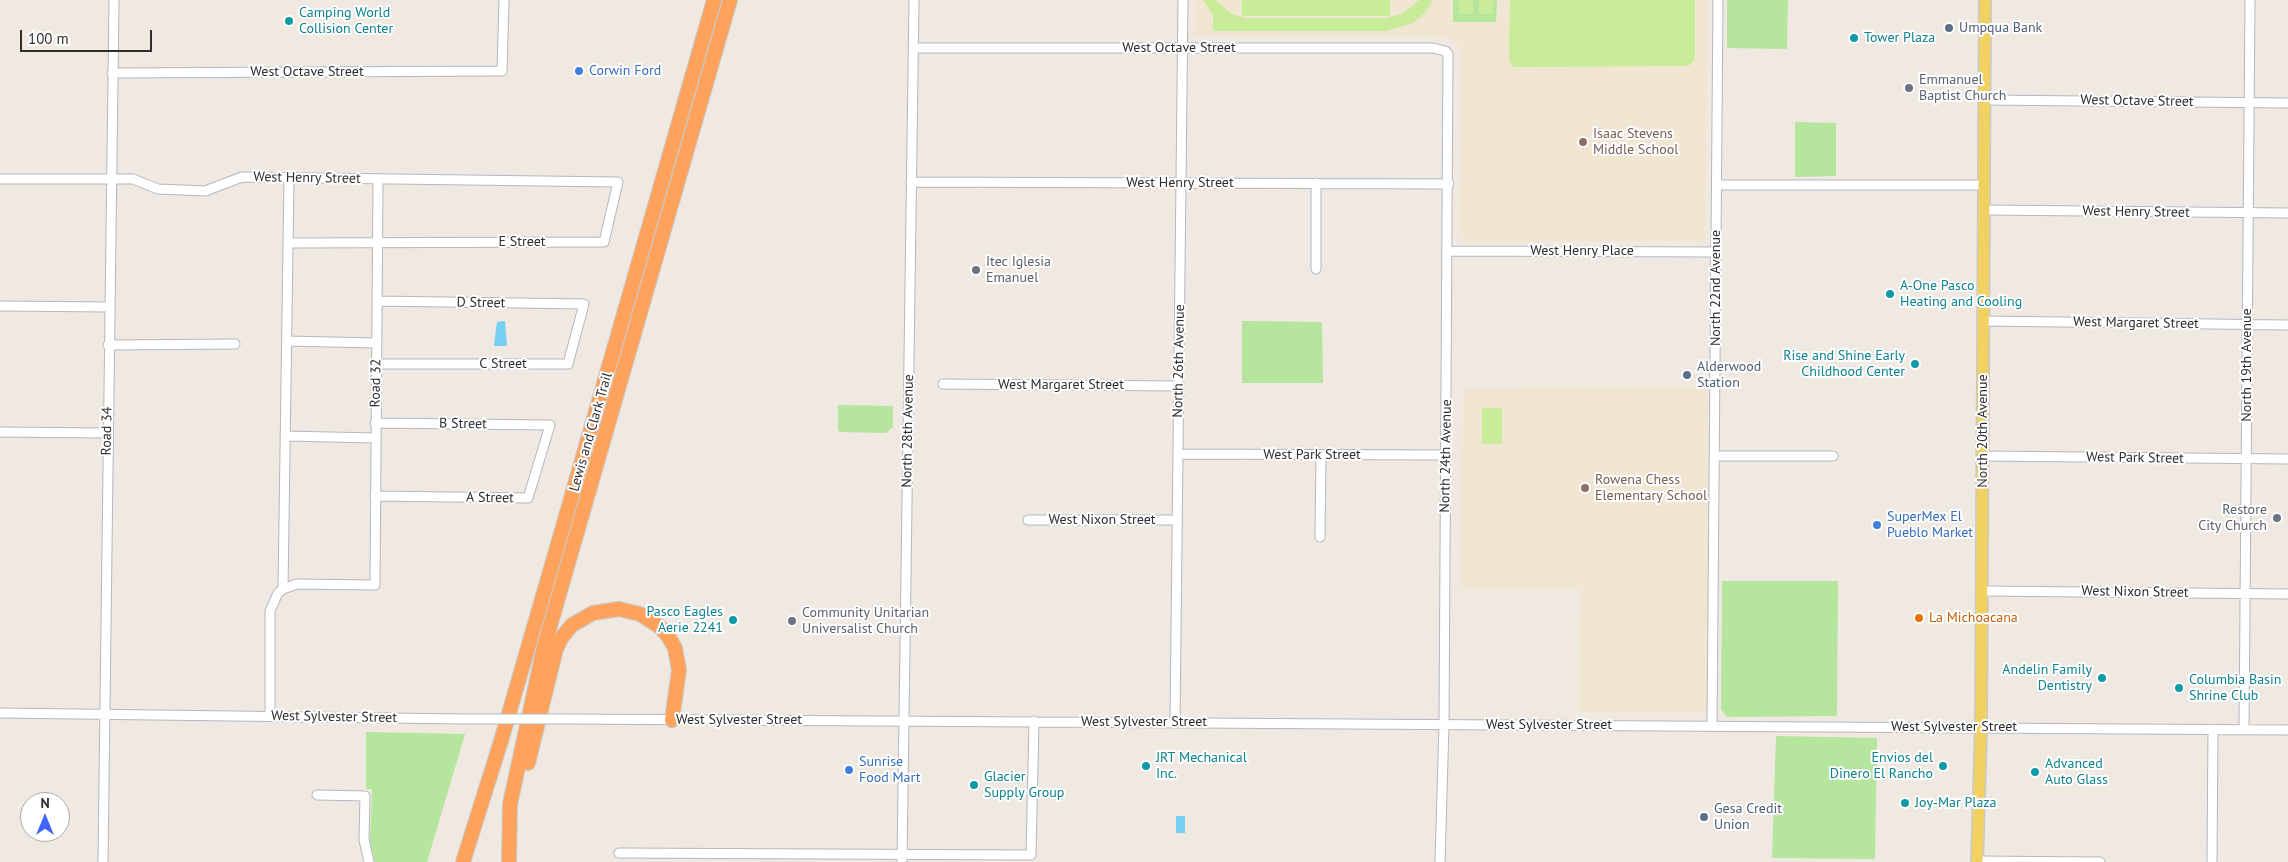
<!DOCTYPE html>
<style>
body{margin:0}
#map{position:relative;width:2288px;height:862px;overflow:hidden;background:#efe9e1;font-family:"PT Sans",sans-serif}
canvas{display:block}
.north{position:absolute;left:20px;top:792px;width:50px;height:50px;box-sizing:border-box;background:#fff;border:1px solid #ababab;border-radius:50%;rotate:0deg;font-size:14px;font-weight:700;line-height:20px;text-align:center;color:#2e2e2e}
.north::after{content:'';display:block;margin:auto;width:18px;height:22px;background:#4264fb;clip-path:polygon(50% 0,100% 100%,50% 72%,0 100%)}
.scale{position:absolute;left:20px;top:30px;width:132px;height:22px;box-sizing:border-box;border:2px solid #2e2e2e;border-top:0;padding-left:6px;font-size:15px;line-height:18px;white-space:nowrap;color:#2e2e2e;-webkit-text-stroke:4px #fff;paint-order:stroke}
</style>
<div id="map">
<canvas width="2288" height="862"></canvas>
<div class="north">N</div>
<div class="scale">100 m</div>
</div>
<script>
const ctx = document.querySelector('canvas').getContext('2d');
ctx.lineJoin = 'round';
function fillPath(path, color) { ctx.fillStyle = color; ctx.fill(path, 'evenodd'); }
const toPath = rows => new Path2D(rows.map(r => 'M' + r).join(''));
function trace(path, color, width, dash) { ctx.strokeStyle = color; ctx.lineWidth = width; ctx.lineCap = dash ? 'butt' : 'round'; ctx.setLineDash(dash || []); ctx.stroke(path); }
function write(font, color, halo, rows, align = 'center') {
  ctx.font = font + ' "PT Sans",sans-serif'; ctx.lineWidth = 4; ctx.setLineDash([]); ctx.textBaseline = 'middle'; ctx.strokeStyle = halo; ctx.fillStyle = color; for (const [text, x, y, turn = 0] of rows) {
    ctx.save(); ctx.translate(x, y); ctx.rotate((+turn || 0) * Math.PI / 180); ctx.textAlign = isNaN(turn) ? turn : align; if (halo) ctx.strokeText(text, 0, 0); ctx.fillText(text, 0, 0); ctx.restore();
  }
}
fillPath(toPath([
 [1194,0,1708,0,1705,241,1466,242,1459,231,1462,53,1460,47,1447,38,1200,36,1194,34],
 [1708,387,1709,712,1579,712,1580,589,1461,589,1463,388]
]), '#f0e6d1');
fillPath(toPath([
 [1453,0,1497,0,1496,22,1453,22],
 [1727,0,1788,0,1787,49,1727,48],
 [1795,122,1836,123,1836,176,1795,177],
 [1242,321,1322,322,1323,383,1242,383],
 [838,405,893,406,893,427,886,433,840,432,838,430],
 [1722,581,1838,581,1837,716,1727,717,1721,709],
 [366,732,465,734,427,862,375,862,370,841,372,789,366,789],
 [1776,736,1877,738,1875,859,1772,858]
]), '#b6e59e');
fillPath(toPath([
 [1203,0,1216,0,1230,13,1245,18,1387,18,1402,14,1419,0,1433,0,1425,13,1411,24,1386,31,1213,31,1213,15],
 [1242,0,1390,0,1390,16,1242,16],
 [1459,0,1473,0,1473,14,1459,14],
 [1479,0,1493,0,1493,14,1478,14],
 [1510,0,1609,0,1610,2,1611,0,1695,0,1695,60,1688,66,1514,67,1509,61],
 [1482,408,1502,408,1502,444,1482,444]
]), '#c9ec9a');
fillPath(toPath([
 [505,321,507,346,494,346,497,322],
 [1176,816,1185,816,1185,833,1176,833]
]), '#75cff0');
const minor = toPath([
 [913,48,1433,48,1445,51,1448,54,1444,724,1440,862],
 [112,73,502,71,504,0],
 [1985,100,2288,103],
 [0,179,133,179,158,189,205,191,242,177,618,182,604,242,288,243],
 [911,182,1449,184],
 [1316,183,1316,269],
 [1717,185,1985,185],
 [1985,210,2288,213],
 [1448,251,1716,252],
 [0,306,109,307],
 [1984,321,2288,325],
 [287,341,376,343],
 [108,345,235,344],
 [376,364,568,364,584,304,377,301],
 [943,384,1179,386],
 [375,423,550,425,528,498,375,496],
 [0,432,107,433],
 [285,436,375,438],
 [1178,454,1446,455],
 [1715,456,1833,456],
 [1983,456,2288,459],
 [1028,520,1177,520],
 [1320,537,1321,455],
 [283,589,289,178],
 [1982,591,2288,594],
 [0,713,465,719],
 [270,715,270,611,278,593,283,589,297,584,375,585,378,180],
 [566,719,2288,730],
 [1175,722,1183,0],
 [1712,726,1718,0],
 [2244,729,2250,0],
 [317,795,365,796,364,840,369,862],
 [619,853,1031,855,1034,721],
 [1977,861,2100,862],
 [103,862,114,0],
 [902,862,914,0],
 [2212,862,2213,729]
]);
const major = toPath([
 [1977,862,1981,727,1985,0]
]);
const highway = toPath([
 [528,763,556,649,562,637,572,625,593,613,619,609,640,614,660,627,668,636,675,648,679,670,672,720],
 [463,862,501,741,562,530,714,0],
 [509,862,510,804,544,647,730,0]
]);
trace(minor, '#b4b7c1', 11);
trace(major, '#c9c9c9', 14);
trace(highway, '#c9c9c9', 16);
trace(minor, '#fff', 9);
trace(major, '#f2d163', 11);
trace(highway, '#ffa35c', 14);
const minorBridge = toPath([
 [465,719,566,719]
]);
trace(minorBridge, '#b4b7c1', 11, []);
trace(minorBridge, '#fff', 9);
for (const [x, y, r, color] of [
 [289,21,5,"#0f9aa8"],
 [1949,28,5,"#5c6f8a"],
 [1854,38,5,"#0f9aa8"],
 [579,71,5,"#3f7fe0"],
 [1909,88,5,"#6b7280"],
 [1583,142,5,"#8d6e63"],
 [976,270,5,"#6b7280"],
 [1890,294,5,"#0f9aa8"],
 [1915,364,5,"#0f9aa8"],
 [1687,375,5,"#5c6f8a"],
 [1585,488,5,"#8d6e63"],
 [2277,518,5,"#6b7280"],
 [1877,525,5,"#3f7fe0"],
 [1919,618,5,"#e8710a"],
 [733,620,5,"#0f9aa8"],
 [792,621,5,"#6b7280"],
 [2102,678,5,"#0f9aa8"],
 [2179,688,5,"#0f9aa8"],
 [1146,766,5,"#0f9aa8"],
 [1943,766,5,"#0f9aa8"],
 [849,770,5,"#3f7fe0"],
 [2035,772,5,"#0f9aa8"],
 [974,785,5,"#0f9aa8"],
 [1905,803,5,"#0f9aa8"],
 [1704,817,5,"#5c6f8a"]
]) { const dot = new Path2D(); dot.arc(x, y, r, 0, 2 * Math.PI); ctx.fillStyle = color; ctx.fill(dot); trace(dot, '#fff', 2); }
write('14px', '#0d838f', '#fff', [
 ["Camping World",299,13],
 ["Collision Center",299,29],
 ["Tower Plaza",1864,38],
 ["A-One Pasco",1900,286],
 ["Heating and Cooling",1900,302],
 ["Rise and Shine Early",1905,356,"right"],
 ["Childhood Center",1905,372,"right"],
 ["Pasco Eagles",723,612,"right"],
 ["Aerie 2241",723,628,"right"],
 ["Andelin Family",2092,670,"right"],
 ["Dentistry",2092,686,"right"],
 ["Columbia Basin",2189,680],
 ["Shrine Club",2189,696],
 ["JRT Mechanical",1156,758],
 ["Inc.",1156,774],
 ["Envios del",1933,758,"right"],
 ["Dinero El Rancho",1933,774,"right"],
 ["Advanced",2045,764],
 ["Auto Glass",2045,780],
 ["Glacier",984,777],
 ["Supply Group",984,793],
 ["Joy-Mar Plaza",1915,803]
], 'left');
write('14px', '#4e5e75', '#fff', [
 ["Umpqua Bank",1959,28],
 ["Alderwood",1697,367],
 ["Station",1697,383],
 ["Gesa Credit",1714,809],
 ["Union",1714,825]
], 'left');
write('14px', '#2e2e2e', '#fff', [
 ["West Octave Street",1179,48],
 ["West Octave Street",307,72],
 ["West Octave Street",2137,101,1],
 ["West Henry Street",307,178,1],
 ["West Henry Street",1180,183],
 ["West Henry Street",2136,212,1],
 ["E Street",522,242],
 ["West Henry Place",1582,251],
 ["North 22nd Avenue",1716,288,-90],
 ["D Street",481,303,1],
 ["West Margaret Street",2136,323,1],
 ["North 26th Avenue",1179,361,-89],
 ["C Street",503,364],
 ["North 19th Avenue",2247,365,-90],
 ["Road 32",376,383,-89],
 ["West Margaret Street",1061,385],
 ["B Street",463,424,1],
 ["Road 34",107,431,-89],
 ["North 28th Avenue",908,431,-89],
 ["North 20th Avenue",1983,431,-90],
 ["Lewis and Clark Trail",591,432,-74],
 ["West Park Street",1312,455],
 ["North 24th Avenue",1446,456,-89],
 ["West Park Street",2135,458,1],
 ["A Street",490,498,1],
 ["West Nixon Street",1102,520],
 ["West Nixon Street",2135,592,1],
 ["West Sylvester Street",334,717,1],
 ["West Sylvester Street",739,720],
 ["West Sylvester Street",1144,722],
 ["West Sylvester Street",1549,725],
 ["West Sylvester Street",1954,727]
]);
write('14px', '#366cbe', '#fff', [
 ["Corwin Ford",589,71],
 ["SuperMex El",1887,517],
 ["Pueblo Market",1887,533],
 ["Sunrise",859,762],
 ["Food Mart",859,778]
], 'left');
write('14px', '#5b616d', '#fff', [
 ["Emmanuel",1919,80],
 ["Baptist Church",1919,96],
 ["Itec Iglesia",986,262],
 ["Emanuel",986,278],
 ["Restore",2267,510,"right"],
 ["City Church",2267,526,"right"],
 ["Community Unitarian",802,613],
 ["Universalist Church",802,629]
], 'left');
write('14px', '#785e54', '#fff', [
 ["Isaac Stevens",1593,134],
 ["Middle School",1593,150],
 ["Rowena Chess",1595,480],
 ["Elementary School",1595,496]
], 'left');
write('14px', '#c56008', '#fff', [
 ["La Michoacana",1929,618]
], 'left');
</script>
